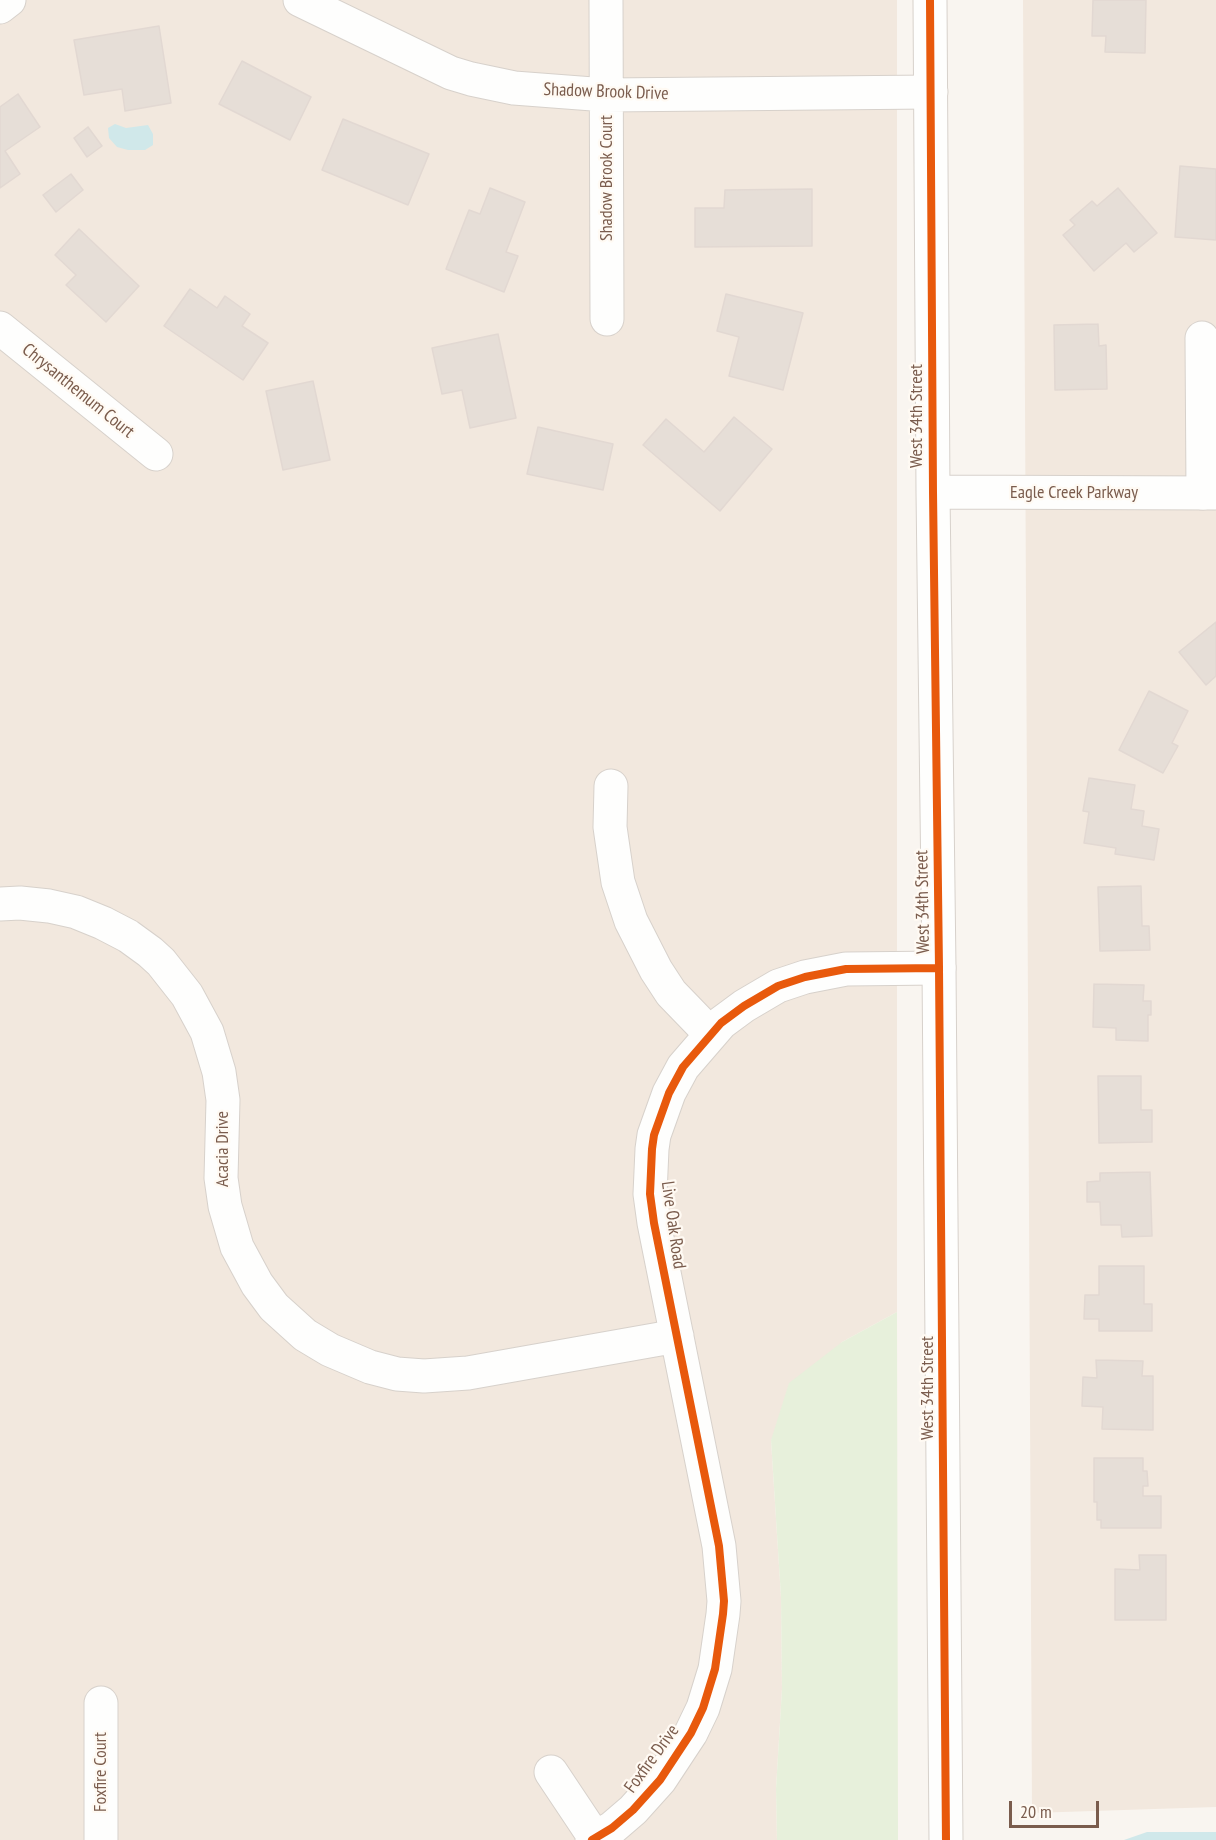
<!DOCTYPE html>
<style>
body{margin:0}
#map{position:relative;width:1216px;height:1840px;overflow:hidden;background:#f9f5f0;font-family:"PT Sans Narrow",sans-serif}
canvas{display:block}
.scale{position:absolute;left:1009px;top:1801px;width:90px;height:27px;box-sizing:border-box;border:3px solid #7a5c4d;border-top:0;padding-left:8px;font-size:18px;line-height:21px;white-space:nowrap;color:#7a5c4d;-webkit-text-stroke:4px #fffaf3;paint-order:stroke}
</style>
<div id="map">
<canvas width="1216" height="1840"></canvas>
<div class="scale">20 m</div>
</div>
<script>
const ctx = document.querySelector('canvas').getContext('2d');
ctx.lineJoin = 'round';
function fillPath(path, color) { ctx.fillStyle = color; ctx.fill(path, 'evenodd'); }
const toPath = rows => new Path2D(rows.map(r => 'M' + r).join(''));
function trace(path, color, width, dash) { ctx.strokeStyle = color; ctx.lineWidth = width; ctx.lineCap = dash ? 'butt' : 'round'; ctx.setLineDash(dash || []); ctx.stroke(path); }
function write(font, color, halo, rows, align = 'center') {
  ctx.font = font + ' "PT Sans Narrow",sans-serif'; ctx.lineWidth = 4.5; ctx.setLineDash([]); ctx.textBaseline = 'middle'; ctx.strokeStyle = halo; ctx.fillStyle = color; for (const [text, x, y, turn = 0] of rows) {
    ctx.save(); ctx.translate(x, y); ctx.rotate((+turn || 0) * Math.PI / 180); ctx.textAlign = isNaN(turn) ? turn : align; if (halo) ctx.strokeText(text, 0, 0); ctx.fillText(text, 0, 0); ctx.restore();
  }
}
fillPath(toPath([
 [0,0,897,0,897,1312,842,1342,771,1440,781,1597,782,1689,776,1789,777,1840,0,1840],
 [1023,0,1216,0,1216,1807,1032,1813]
]), '#f2e8de');
fillPath(toPath([
 [897,1312,898,1840,777,1840,776,1789,782,1689,781,1597,771,1440,789,1383,842,1342]
]), '#e7f0db');
fillPath(toPath([
 [115,124,126,128,148,125,153,134,153,145,145,150,128,150,117,147,109,138,108,128],
 [1147,1832,1216,1832,1216,1840,1124,1840]
]), '#d0e8ea');
const building = toPath([
 [1093,0,1146,0,1145,53,1105,52,1106,36,1092,36,1093,0],
 [159,26,171,103,125,111,122,89,84,95,74,40,159,26],
 [242,61,311,97,290,140,219,104,242,61],
 [18,94,40,127,5,151,20,174,0,188,0,107,18,94],
 [343,119,429,154,408,205,322,170,343,119],
 [88,127,102,146,87,157,74,138,88,127],
 [1180,166,1216,169,1216,240,1175,237,1180,166],
 [71,174,83,190,56,212,43,195,71,174],
 [490,188,525,202,506,252,518,256,504,292,446,269,469,210,480,214,490,188],
 [1118,188,1157,233,1134,252,1126,243,1094,271,1063,235,1075,225,1070,220,1092,201,1097,206,1118,188],
 [812,189,812,246,695,247,695,208,724,208,725,190,812,189],
 [79,229,139,286,106,322,66,285,76,275,55,255,79,229],
 [190,289,217,308,225,296,250,314,242,326,268,343,243,380,164,326,190,289],
 [726,294,803,313,783,390,729,376,739,337,717,331,726,294],
 [1098,324,1099,346,1106,345,1107,389,1055,390,1054,325,1098,324],
 [498,334,516,418,470,428,462,390,442,394,432,348,498,334],
 [313,381,330,460,283,470,266,391,313,381],
 [734,417,772,449,720,511,643,445,666,419,704,452,734,417],
 [538,427,613,444,603,490,527,474,538,427],
 [1216,622,1216,676,1206,685,1179,652,1216,622],
 [1149,691,1188,711,1172,743,1178,746,1163,773,1119,750,1149,691],
 [1089,778,1135,785,1131,809,1144,811,1142,826,1159,829,1154,860,1115,854,1116,848,1084,843,1089,812,1083,811,1089,778],
 [1141,886,1142,926,1149,926,1150,950,1100,951,1098,887,1141,886],
 [1094,984,1144,985,1143,1001,1151,1001,1151,1015,1148,1015,1148,1041,1116,1040,1116,1028,1093,1027,1094,984],
 [1098,1076,1141,1076,1141,1110,1152,1110,1152,1142,1099,1143,1098,1076],
 [1150,1172,1152,1236,1122,1237,1121,1225,1101,1225,1100,1202,1087,1202,1087,1182,1100,1181,1100,1173,1150,1172],
 [1099,1266,1144,1266,1144,1304,1152,1304,1152,1331,1099,1331,1099,1319,1084,1319,1085,1295,1099,1295,1099,1266],
 [1096,1360,1143,1361,1142,1376,1153,1376,1153,1430,1102,1429,1103,1407,1082,1406,1083,1377,1097,1378,1096,1360],
 [1094,1458,1143,1458,1143,1471,1147,1471,1148,1486,1143,1486,1143,1496,1161,1496,1161,1528,1101,1528,1101,1520,1097,1520,1097,1502,1094,1502,1094,1458],
 [1139,1555,1166,1555,1166,1620,1115,1620,1115,1569,1140,1570,1139,1555]
]);
fillPath(building, '#e6ded7');
trace(building, '#e2d8d2', 1.5);
const minor = toPath([
 [300,0,451,73,471,79,514,88,606,95,931,92],
 [606,0,607,319],
 [0,7,9,0],
 [0,328,156,454],
 [1202,338,1203,493],
 [611,786,610,827,612,841,618,882,631,921,656,970,671,993,700,1023,711,1033],
 [0,904,20,903,49,906,76,912,103,923,128,936,150,952,161,962,187,995,207,1032,219,1072,223,1100,221,1178,225,1206,237,1247,257,1284,274,1307,305,1335,330,1350,370,1367,397,1374,424,1376,468,1373,677,1336],
 [551,1772,595,1838],
 [101,1840,101,1703],
 [592,1840,612,1828,633,1810,660,1780,691,1733,703,1708,715,1669,723,1614,724,1601,719,1546,654,1223,650,1194,652,1149,654,1135,669,1093,683,1067,721,1023,744,1006,778,986,805,977,846,969,939,968]
]);
const tertiary = toPath([
 [930,0,933,492,939,968,946,1840],
 [933,492,1216,493]
]);
trace(minor, '#d7d1cb', 35);
trace(tertiary, '#d7d1cb', 35);
trace(minor, '#fefefd', 33);
trace(tertiary, '#fefefd', 33);
trace(toPath([
 [930,0,933,492,939,968,946,1840],
 [592,1840,612,1828,633,1810,660,1780,691,1733,703,1708,715,1669,723,1614,724,1601,719,1546,654,1223,650,1194,652,1149,654,1135,669,1093,683,1067,721,1023,744,1006,778,986,805,977,846,969,939,968]
]), '#e8590c', 8);
write('18px', '#7a5c4d', '#fffaf3', [
 ["Shadow Brook Drive",606,92,2],
 ["Shadow Brook Court",607,178,-90],
 ["Chrysanthemum Court",78,391,39],
 ["West 34th Street",917,416,-90],
 ["Eagle Creek Parkway",1074,493],
 ["West 34th Street",923,902,-91],
 ["Acacia Drive",223,1149,-90],
 ["Live Oak Road",673,1225,82],
 ["West 34th Street",928,1388,-90],
 ["Foxfire Drive",652,1759,-54],
 ["Foxfire Court",101,1772,-90]
]);
</script>
